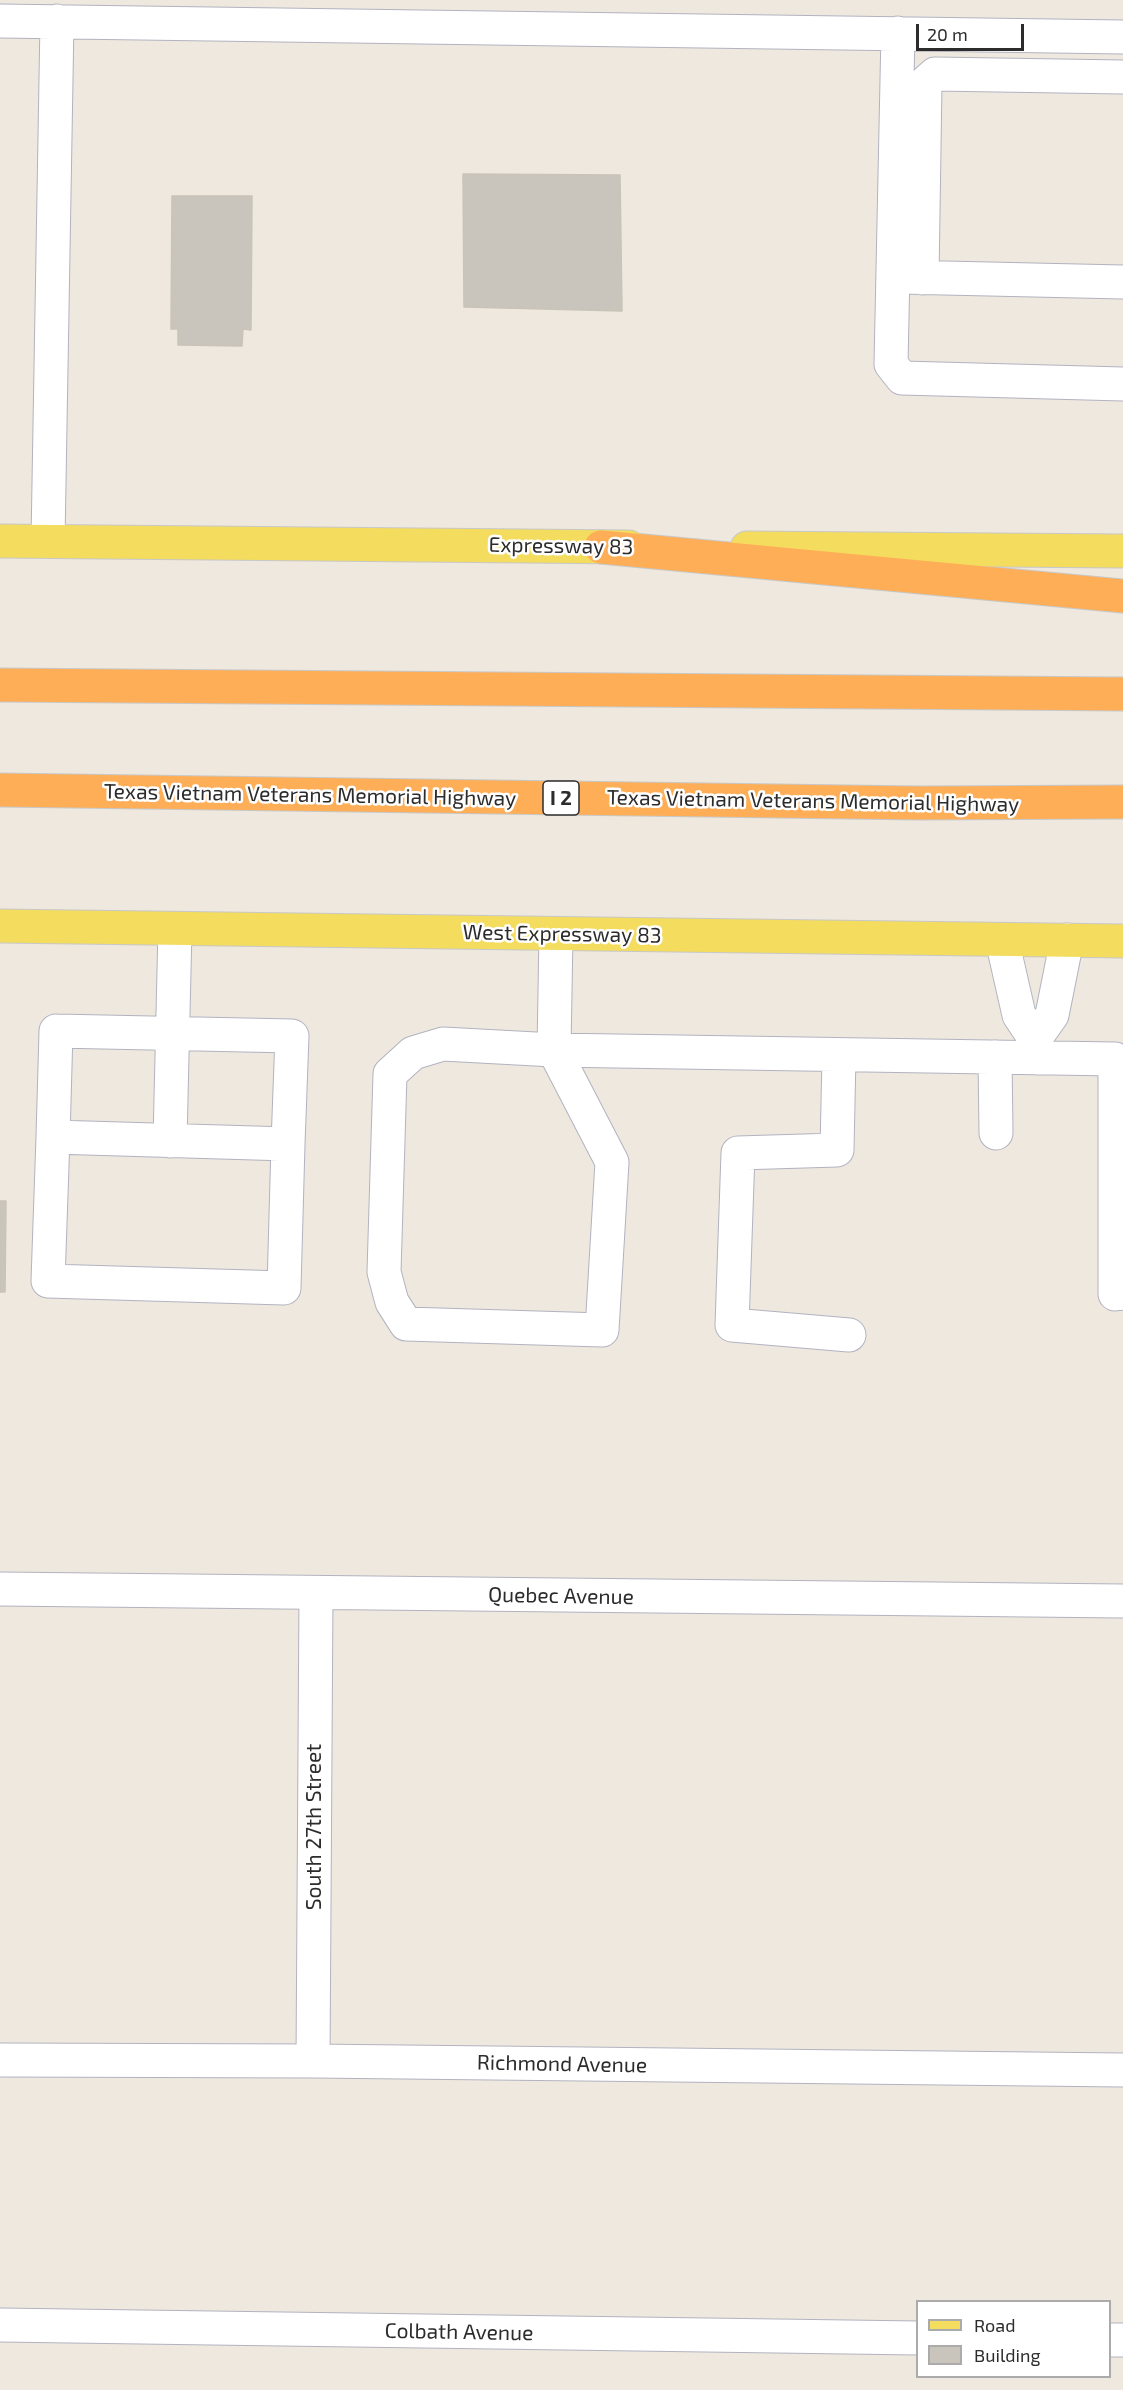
<!DOCTYPE html>
<style>
body{margin:0}
#map{position:relative;width:1123px;height:2390px;overflow:hidden;background:#eee8de;font-family:"Exo 2",sans-serif}
canvas{display:block}
.legend{position:absolute;left:916px;top:2300px;width:195px;height:78px;box-sizing:border-box;background:#fff;border:2px solid #ababab;margin:0;padding:8px 10px;list-style:none;font-size:18px;color:#2c2c2c}
.legend li{display:flex;align-items:center;gap:12px;height:30px}
.legend b{width:30px;border:2px solid #ababab}
.scale{position:absolute;left:916px;top:24px;width:108px;height:27px;box-sizing:border-box;border:3px solid #2c2c2c;border-top:0;padding-left:8px;font-size:18px;line-height:21px;white-space:nowrap;color:#2c2c2c;-webkit-text-stroke:4px #fff;paint-order:stroke}
</style>
<div id="map">
<canvas width="1123" height="2390"></canvas>
<ul class="legend">
<li><b style="height:8px;background:#f3dc5e"></b>Road</li>
<li><b style="height:16px;background:#c9c5bd"></b>Building</li>
</ul>
<div class="scale">20 m</div>
</div>
<script>
const ctx = document.querySelector('canvas').getContext('2d');
ctx.lineJoin = 'round';
function fillPath(path, color) { ctx.fillStyle = color; ctx.fill(path, 'evenodd'); }
const toPath = rows => new Path2D(rows.map(r => 'M' + r).join(''));
function trace(path, color, width, dash) { ctx.strokeStyle = color; ctx.lineWidth = width; ctx.lineCap = dash ? 'butt' : 'round'; ctx.setLineDash(dash || []); ctx.stroke(path); }
function write(font, color, halo, rows, align = 'center') {
  ctx.font = font + ' "Exo 2",sans-serif'; ctx.lineWidth = 5; ctx.setLineDash([]); ctx.textBaseline = 'middle'; ctx.strokeStyle = halo; ctx.fillStyle = color; for (const [text, x, y, turn = 0] of rows) {
    ctx.save(); ctx.translate(x, y); ctx.rotate((+turn || 0) * Math.PI / 180); ctx.textAlign = isNaN(turn) ? turn : align; if (halo) ctx.strokeText(text, 0, 0); ctx.fillText(text, 0, 0); ctx.restore();
  }
}
const building = toPath([
 [463,174,620,175,622,311,464,307,463,174],
 [172,196,252,196,251,330,243,329,242,346,178,345,178,329,171,329,172,196],
 [0,1201,6,1201,5,1292,0,1292,0,1201]
]);
fillPath(building, '#c9c5bd');
trace(building, '#c9c4b7', 1.5);
const minor = toPath([
 [0,21,1123,37],
 [898,33,891,364,902,378,1123,384],
 [900,277,1123,282],
 [922,278,925,83,935,74,1123,77],
 [48,541,57,21],
 [556,934,554,1050,612,1162,602,1330,406,1324,392,1302,384,1272,390,1074,413,1053,443,1044,554,1050,1115,1059,1123,1062],
 [1002,940,1019,1015,1035,1039],
 [56,1031,292,1036,288,1144,53,1137,56,1031],
 [839,1056,837,1150,738,1153,732,1325,849,1335],
 [995,1057,996,1133],
 [1037,1058,1035,1039,1052,1015,1067,940],
 [1115,1059,1115,1294,1123,1293],
 [53,1137,48,1281,284,1288,288,1144],
 [170,1141,175,929],
 [0,1589,1123,1601],
 [0,2060,313,2061,1123,2070],
 [313,2061,316,1593],
 [0,2325,918,2338],
 [1110,2340,1123,2340]
]);
const major = toPath([
 [0,541,629,547],
 [747,548,1123,551],
 [0,926,1123,941]
]);
const highway = toPath([
 [601,547,1123,596],
 [0,685,1123,694],
 [0,790,919,803,1123,802]
]);
trace(minor, '#b2b3c0', 35);
trace(major, '#c8c8c8', 35);
trace(highway, '#c8c8c8', 35);
trace(minor, '#fff', 33);
trace(major, '#f3dc5e', 33);
trace(highway, '#ffae58', 33);
for (const [x, y, w] of [
 [561,798,36]
]) { const box = new Path2D(); box.roundRect(x - w / 2, y - 17, w, 34, 4.5); ctx.fillStyle = '#fff'; ctx.fill(box); trace(box, '#2c2c2c', 1.5); }
write('bold 20px', '#2c2c2c', null, [
 ["I 2",561,798]
]);
write('21px', '#2c2c2c', '#fff', [
 ["Expressway 83",561,546,1],
 ["Texas Vietnam Veterans Memorial Highway",310,795,1],
 ["Texas Vietnam Veterans Memorial Highway",813,801,1],
 ["West Expressway 83",562,934,1],
 ["Quebec Avenue",561,1596,1],
 ["South 27th Street",314,1827,-90],
 ["Richmond Avenue",562,2064,1],
 ["Colbath Avenue",459,2332,1]
]);
</script>
